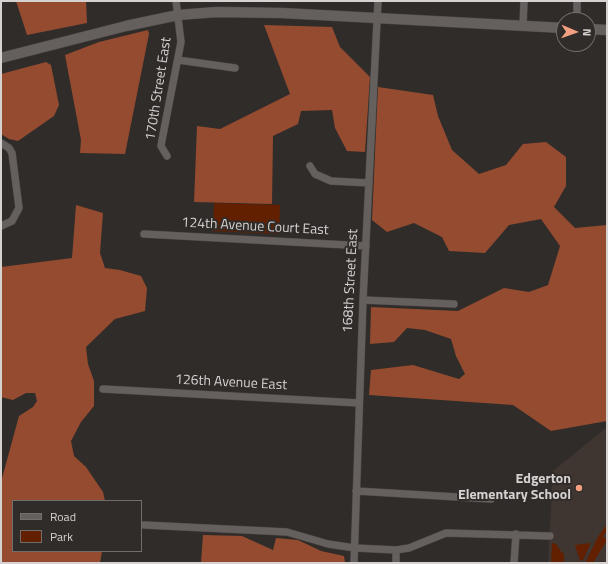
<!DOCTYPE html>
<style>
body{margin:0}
#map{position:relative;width:608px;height:564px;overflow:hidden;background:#302c2a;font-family:"Titillium Web",sans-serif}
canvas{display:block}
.frame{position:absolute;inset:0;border:2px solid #d5d2d1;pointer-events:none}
.legend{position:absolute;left:12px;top:500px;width:130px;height:52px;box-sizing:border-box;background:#302c2a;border:1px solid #726e6d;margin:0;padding:5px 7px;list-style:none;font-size:12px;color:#d5d2d1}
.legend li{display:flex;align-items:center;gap:8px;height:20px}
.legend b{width:20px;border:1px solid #726e6d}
.north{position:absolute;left:556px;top:12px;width:40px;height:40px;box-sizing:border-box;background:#302c2a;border:1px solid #726e6d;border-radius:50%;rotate:92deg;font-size:11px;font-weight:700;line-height:16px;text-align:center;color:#d5d2d1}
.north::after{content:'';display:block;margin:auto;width:14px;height:18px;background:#f2a081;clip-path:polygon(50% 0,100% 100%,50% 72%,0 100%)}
</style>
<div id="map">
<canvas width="608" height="564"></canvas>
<div class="frame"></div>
<ul class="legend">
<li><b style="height:5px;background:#65605e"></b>Road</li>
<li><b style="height:11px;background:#632001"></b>Park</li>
</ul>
<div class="north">N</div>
</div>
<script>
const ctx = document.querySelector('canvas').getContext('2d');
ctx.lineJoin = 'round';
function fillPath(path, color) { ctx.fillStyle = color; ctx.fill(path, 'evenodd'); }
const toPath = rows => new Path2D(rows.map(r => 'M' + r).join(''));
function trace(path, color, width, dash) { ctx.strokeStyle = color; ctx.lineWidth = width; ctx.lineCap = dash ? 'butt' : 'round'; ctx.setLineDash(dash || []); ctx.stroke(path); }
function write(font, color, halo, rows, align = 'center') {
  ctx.font = font + ' "Titillium Web",sans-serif'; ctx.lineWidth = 4; ctx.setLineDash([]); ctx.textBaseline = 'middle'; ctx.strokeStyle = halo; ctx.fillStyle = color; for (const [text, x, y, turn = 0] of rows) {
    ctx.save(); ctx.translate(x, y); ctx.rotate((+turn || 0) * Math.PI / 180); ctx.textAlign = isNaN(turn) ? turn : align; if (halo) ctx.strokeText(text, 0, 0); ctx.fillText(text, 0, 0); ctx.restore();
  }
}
fillPath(toPath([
 [607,427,607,563,548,563,553,471]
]), '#3f3531');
fillPath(toPath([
 [214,203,280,205,279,234,213,231],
 [607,524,607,531,603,536,607,540,593,563,585,563,599,535],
 [552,543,556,544,562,553,564,553,564,563,551,563],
 [590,543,590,545,583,560,580,561,575,545]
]), '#632001');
fillPath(toPath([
 [16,1,86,1,87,23,27,35],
 [264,25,332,27,340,47,370,77,365,152,347,151,335,128,332,110,301,111,298,124,273,136,272,204,194,202,197,126,220,129,290,94],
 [148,30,149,34,125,154,80,153,81,140,65,55,99,42],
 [46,62,51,65,59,105,54,116,18,141,9,139,1,134,1,74],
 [378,87,433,95,438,116,452,150,479,174,506,165,523,144,546,142,566,157,566,186,554,207,575,228,607,225,607,421,551,431,513,405,369,395,371,370,413,365,459,379,465,374,456,356,451,339,425,330,407,328,394,342,370,344,371,307,458,311,504,288,529,292,548,285,560,246,541,219,509,225,485,253,449,251,442,237,414,223,387,232,372,220],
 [76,205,103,213,100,253,105,268,120,270,141,276,147,288,145,311,115,319,86,347,88,364,94,381,94,406,81,422,71,441,74,456,86,467,103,492,105,501,13,501,13,551,102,551,100,563,1,563,1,482,19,416,33,407,37,401,35,393,26,393,13,400,1,397,1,267,72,258],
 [203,535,242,536,273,550,276,538,298,540,321,551,344,556,345,563,201,563]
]), '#954b2f');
const minor = toPath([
 [577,20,577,1],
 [523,26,524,1],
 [178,60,235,68],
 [1,143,9,148,12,153,19,208,12,221,1,226],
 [167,156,161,146,162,140,181,42,176,1],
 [310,166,315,174,331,181,369,183],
 [144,234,366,246],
 [363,300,454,304],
 [103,389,359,403],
 [356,491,491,499],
 [144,525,287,532,328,544,355,548,396,550,409,548,446,533,550,536],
 [354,563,363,300,378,1],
 [396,563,396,550],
 [514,563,516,534]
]);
const secondary = toPath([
 [588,29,607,30],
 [1,58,126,26,178,15,217,12,282,13,564,28]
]);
trace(minor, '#4d4948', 8);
trace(secondary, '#4d4948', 11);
trace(minor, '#65605e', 7);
trace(secondary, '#65605e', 10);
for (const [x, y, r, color] of [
 [579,488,4,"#f2a081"]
]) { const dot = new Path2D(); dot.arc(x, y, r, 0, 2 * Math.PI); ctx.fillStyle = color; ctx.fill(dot); trace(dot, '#302c2a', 1.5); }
write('14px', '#d5d2d1', '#302c2a', [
 ["170th Street East",159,89,-81],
 ["124th Avenue Court East",255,227,3],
 ["168th Street East",351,281,-87],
 ["126th Avenue East",231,383,3]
]);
write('bold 14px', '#d5d2d1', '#302c2a', [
 ["Edgerton",571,480],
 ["Elementary School",571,496]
], 'right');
</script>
